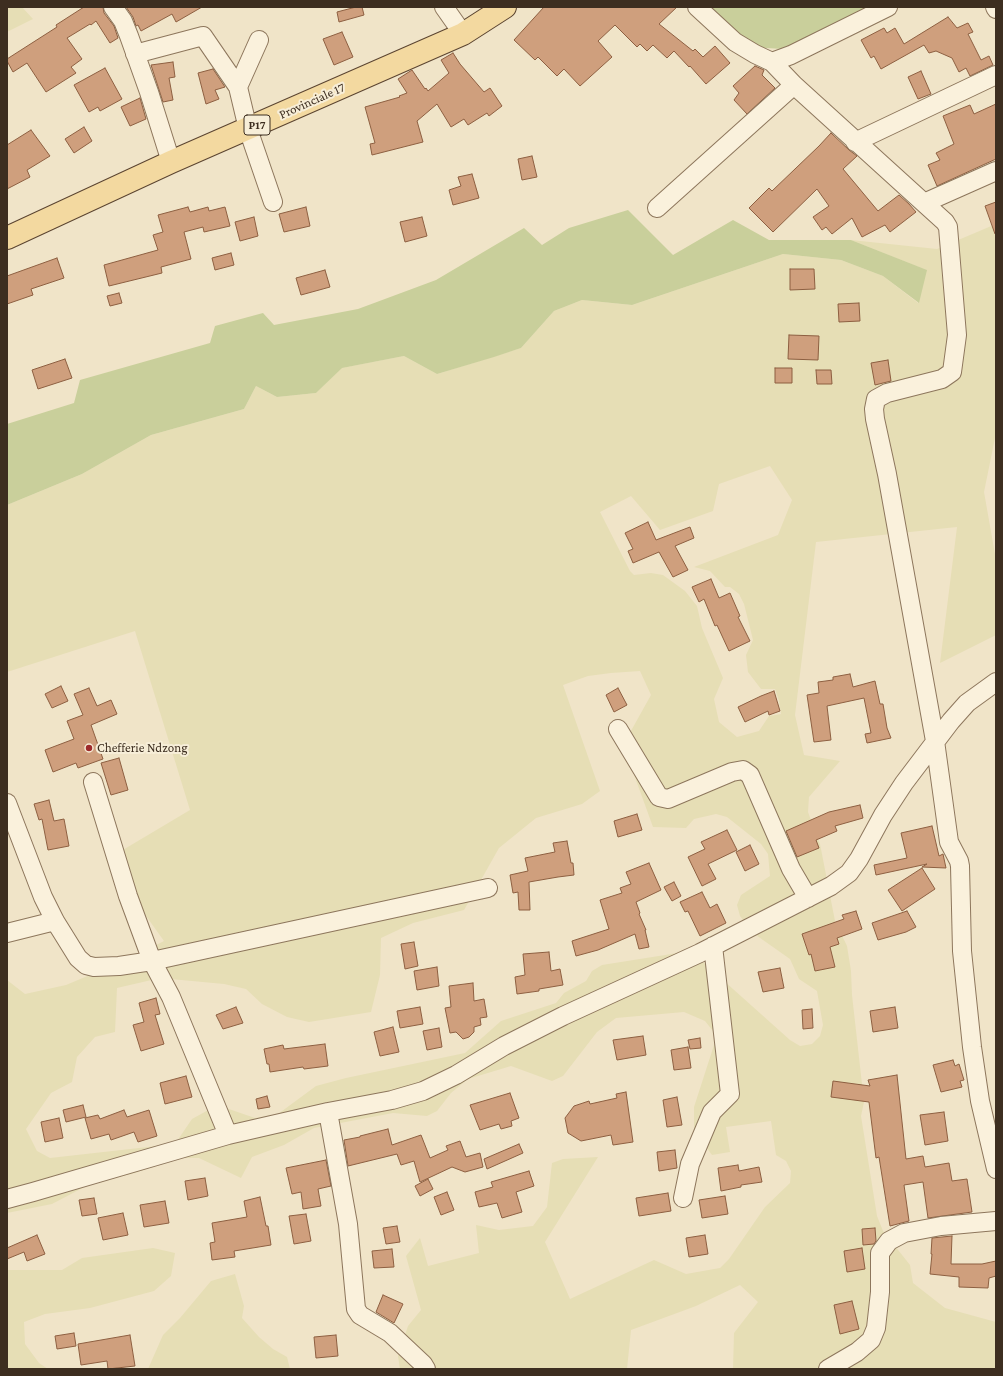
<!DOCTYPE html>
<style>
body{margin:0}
#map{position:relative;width:1003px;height:1376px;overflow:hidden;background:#f0e4c8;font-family:"Crimson Pro",serif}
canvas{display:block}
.frame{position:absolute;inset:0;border:8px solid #3d2e20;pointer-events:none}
</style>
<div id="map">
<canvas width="1003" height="1376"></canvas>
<div class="frame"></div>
</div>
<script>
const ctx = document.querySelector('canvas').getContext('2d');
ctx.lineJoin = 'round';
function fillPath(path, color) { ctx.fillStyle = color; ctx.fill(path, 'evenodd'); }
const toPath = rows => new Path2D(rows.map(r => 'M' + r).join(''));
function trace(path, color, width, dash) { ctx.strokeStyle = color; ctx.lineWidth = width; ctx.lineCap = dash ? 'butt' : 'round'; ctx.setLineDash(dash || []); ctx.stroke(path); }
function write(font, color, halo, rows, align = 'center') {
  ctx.font = font + ' "Crimson Pro",serif'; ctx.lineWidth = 4; ctx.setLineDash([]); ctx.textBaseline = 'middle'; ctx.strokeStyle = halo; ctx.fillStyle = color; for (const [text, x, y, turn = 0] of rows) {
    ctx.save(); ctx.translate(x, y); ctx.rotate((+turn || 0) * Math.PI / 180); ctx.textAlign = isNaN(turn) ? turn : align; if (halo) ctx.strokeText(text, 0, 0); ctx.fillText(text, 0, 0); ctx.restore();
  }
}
fillPath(toPath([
 [7,7,22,7,33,19,7,32],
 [996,224,996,433,984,492,996,560,996,635,940,663,957,527,816,542,795,715,804,755,840,761,809,797,808,812,816,834,820,844,835,921,847,946,851,971,852,995,864,1102,861,1116,877,1216,883,1231,910,1265,913,1283,945,1308,996,1322,996,1362,995,1367,996,1369,733,1369,734,1333,758,1302,740,1285,696,1306,631,1330,627,1369,400,1369,398,1356,408,1326,421,1310,406,1256,420,1238,428,1266,479,1253,476,1225,499,1230,533,1226,547,1207,552,1163,563,1159,598,1157,545,1242,570,1299,654,1260,686,1274,720,1268,729,1259,765,1207,790,1183,791,1171,786,1161,776,1155,771,1121,726,1127,730,1152,712,1155,700,1139,694,1129,694,1107,715,1042,713,1031,705,1021,684,1012,616,1018,597,1032,563,1076,552,1081,511,1066,468,1079,451,1093,437,1111,427,1116,393,1113,314,1128,284,1145,252,1157,241,1178,199,1158,177,1158,135,1173,92,1183,52,1204,7,1213,7,980,25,994,66,985,133,957,164,941,106,860,190,810,135,631,7,672,7,505,82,474,151,435,244,409,256,386,277,397,316,393,341,368,404,356,437,374,521,348,554,311,582,300,632,305,783,254,841,260,883,276,918,303,926,270,851,240,937,249],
 [770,466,792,500,778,535,694,567,710,571,725,587,730,587,739,594,744,604,753,640,746,655,748,672,761,689,775,689,779,701,781,714,769,716,759,731,737,737,719,722,714,699,723,678,702,628,697,606,685,591,663,575,651,573,634,575,630,571,600,512,631,496,660,530,713,511,719,484],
 [640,671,651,695,627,738,628,758,653,827,686,828,694,819,716,814,727,817,761,844,768,854,770,876,741,895,737,905,740,916,753,933,790,959,799,979,817,991,823,1025,820,1036,812,1044,800,1046,790,1040,695,955,684,952,602,965,592,971,586,981,564,993,556,1003,501,1021,465,1053,346,1078,316,1086,278,1114,255,1118,223,1107,212,1108,192,1119,177,1141,166,1145,50,1158,37,1151,26,1129,51,1093,72,1082,77,1057,95,1037,115,1032,117,988,160,978,224,984,246,989,262,1004,287,1017,309,1022,371,1012,380,975,381,938,413,923,464,910,499,848,536,818,582,804,600,791,563,685,588,676,611,673],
 [153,1248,175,1253,171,1276,154,1291,90,1308,45,1314,24,1322,25,1344,39,1363,48,1369,7,1369,7,1270,62,1270,82,1258],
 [235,1274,244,1306,242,1318,259,1337,273,1349,287,1357,290,1369,148,1369,163,1335,180,1318,211,1281]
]), '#e6deb5');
fillPath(toPath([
 [710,7,873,7,782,49,752,47],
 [628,210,673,255,733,220,769,240,851,240,927,270,919,303,883,276,841,260,783,254,632,305,582,300,554,311,521,348,494,357,437,374,404,356,342,368,316,393,277,397,256,386,244,409,151,435,82,474,7,505,7,424,74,403,80,380,210,343,215,326,263,313,274,325,358,309,436,280,524,228,542,245,569,228]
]), '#c9cf9b');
const building = toPath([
 [84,7,103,7,104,13,114,26,118,38,110,43,96,21,91,25,90,24,67,38,82,59,71,67,76,73,46,92,27,63,13,72,7,61,7,59,57,27,56,25,84,7],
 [126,7,202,7,176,22,172,14,141,31,138,25,136,26,133,17,126,7],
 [356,7,362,7,364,15,339,22,337,12,356,7],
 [544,7,677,7,659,24,693,51,695,49,703,57,715,46,730,63,706,84,690,66,689,67,674,51,667,58,653,45,647,51,640,44,637,47,615,25,598,41,612,57,580,86,564,69,557,76,538,57,535,60,514,40,544,7],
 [948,17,957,28,968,23,973,32,968,34,981,60,989,56,993,65,970,76,966,68,959,72,952,58,936,51,929,53,924,45,881,69,874,56,871,58,861,40,884,28,887,33,895,28,904,44,948,17],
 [342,32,353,57,334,65,323,39,342,32],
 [453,53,460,64,484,92,490,88,502,106,489,116,487,113,468,125,464,119,451,127,437,104,417,121,423,142,372,155,370,144,375,143,365,107,400,97,399,96,407,93,398,79,412,70,425,89,426,88,428,91,449,73,441,60,453,53],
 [173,62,175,77,169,78,173,100,163,102,151,65,173,62],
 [755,66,764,70,762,75,775,88,747,114,734,100,739,93,733,86,755,66],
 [105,68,122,99,100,111,98,107,89,112,74,85,105,68],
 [213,69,225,87,215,90,219,99,206,104,198,73,213,69],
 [921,71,931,94,918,99,908,77,921,71],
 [140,98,146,119,130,126,121,107,140,98],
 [996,104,996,159,937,186,928,165,940,160,936,153,954,144,943,116,970,105,974,114,996,104],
 [84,127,92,141,74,153,65,139,84,127],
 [31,130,50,156,27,170,30,177,7,189,7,145,31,130],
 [831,133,849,150,857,156,843,169,878,211,899,195,909,204,916,212,890,232,885,225,862,237,852,218,832,234,826,227,822,230,813,217,829,206,817,189,773,232,749,208,769,188,772,191,819,146,831,133],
 [532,156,537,177,522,180,518,159,532,156],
 [472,174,479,198,453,205,449,190,461,186,458,177,472,174],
 [996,202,996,233,995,234,985,206,996,202],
 [188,207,190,212,208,207,209,211,225,207,230,226,204,232,203,227,184,232,191,259,161,267,162,273,109,286,104,265,158,250,153,235,163,232,158,215,188,207],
 [306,207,310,226,284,232,279,214,306,207],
 [254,217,258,236,240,241,235,222,254,217],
 [422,217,427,236,405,242,400,222,422,217],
 [231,253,234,265,215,270,212,258,231,253],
 [57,258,64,278,31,289,33,295,7,304,7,276,57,258],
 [790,269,814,269,815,289,790,290,790,269],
 [325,270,330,287,301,295,296,278,325,270],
 [119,293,122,303,110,306,107,296,119,293],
 [859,303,860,321,839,322,838,304,859,303],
 [789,335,819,336,818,360,788,359,789,335],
 [65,359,72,378,38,389,32,370,65,359],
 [888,360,891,381,875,385,871,363,888,360],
 [775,368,792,368,792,383,775,383,775,368],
 [816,370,831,370,832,384,817,384,816,370],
 [648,522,656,540,690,527,694,538,675,546,688,570,673,577,659,552,633,563,628,551,633,549,625,533,648,522],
 [711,579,719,598,730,593,740,616,738,617,750,641,729,651,717,625,715,626,704,599,699,602,692,587,711,579],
 [850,674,853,687,875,681,880,704,883,704,887,728,891,738,867,743,865,734,871,733,864,698,827,706,831,740,814,742,807,695,819,693,818,682,833,680,833,677,850,674],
 [61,686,68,701,52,708,45,694,61,686],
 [89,688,97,706,111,700,117,714,91,725,103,759,78,768,76,763,53,772,45,750,74,739,67,721,83,715,74,694,89,688],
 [618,688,627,705,614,712,606,695,618,688],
 [774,691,780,711,769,715,768,711,745,722,738,707,761,696,774,691],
 [119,758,128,790,111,795,101,763,119,758],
 [49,800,54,821,64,819,69,846,48,850,42,819,39,820,34,804,49,800],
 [860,805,863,818,835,826,837,831,816,840,819,848,797,857,786,831,829,812,860,805],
 [637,814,642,830,618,837,614,821,637,814],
 [932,826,939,856,943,854,946,868,922,867,927,864,876,875,874,865,907,858,901,833,932,826],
 [727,830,737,850,708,864,716,879,702,886,688,857,705,849,701,842,727,830],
 [567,841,571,863,573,863,574,875,558,877,529,882,530,910,519,910,518,892,513,893,510,875,528,871,525,858,555,852,553,843,567,841],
 [750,845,759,864,745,871,736,852,750,845],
 [649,863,661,890,636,902,640,913,639,914,646,930,645,930,649,947,639,949,635,934,598,950,576,956,572,941,609,929,600,900,622,893,620,888,631,884,626,872,649,863],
 [922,868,935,889,902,911,888,890,922,868],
 [674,882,681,896,672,901,664,887,674,882],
 [702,892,710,908,717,904,726,923,700,936,688,911,685,912,680,902,702,892],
 [856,911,862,929,837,938,839,944,830,947,835,967,815,971,811,954,809,955,802,934,844,919,842,915,856,911],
 [907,911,916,927,906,932,878,940,872,923,907,911],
 [414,942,418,966,405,969,401,944,414,942],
 [549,952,551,971,560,969,563,985,539,989,539,991,517,994,515,977,525,975,523,954,549,952],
 [437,967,439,986,417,990,414,971,437,967],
 [780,968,784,988,763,992,758,972,780,968],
 [473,983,474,1001,484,999,487,1017,480,1018,481,1025,474,1027,474,1032,469,1037,463,1039,456,1032,450,1033,445,1008,451,1007,449,986,473,983],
 [156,998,160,1014,155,1015,164,1044,141,1051,133,1025,144,1022,139,1003,156,998],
 [236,1007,243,1023,223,1029,216,1015,236,1007],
 [420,1007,423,1024,400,1028,397,1011,420,1007],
 [895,1007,898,1028,873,1032,870,1011,895,1007],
 [812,1009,813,1028,803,1029,802,1010,812,1009],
 [393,1027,399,1052,380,1056,374,1032,393,1027],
 [439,1028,442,1047,427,1050,423,1031,439,1028],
 [643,1036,646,1055,617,1060,613,1040,643,1036],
 [700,1038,701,1048,690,1049,688,1040,700,1038],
 [325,1044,328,1066,304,1069,303,1067,270,1072,269,1064,267,1064,264,1049,283,1045,284,1049,325,1044],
 [688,1047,691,1068,674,1070,671,1050,688,1047],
 [953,1060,955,1066,959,1064,964,1080,960,1081,962,1087,941,1092,933,1065,953,1060],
 [897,1075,906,1159,923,1156,925,1167,949,1163,952,1181,967,1179,972,1212,928,1218,923,1182,904,1185,909,1221,890,1226,879,1157,876,1158,869,1102,831,1097,833,1081,870,1086,868,1080,897,1075],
 [186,1076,192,1097,165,1104,160,1083,186,1076],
 [626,1092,633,1142,613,1145,611,1135,581,1141,568,1133,565,1118,574,1106,589,1101,590,1104,617,1098,616,1094,626,1092],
 [510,1093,519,1118,511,1121,512,1126,501,1129,499,1124,480,1130,470,1105,510,1093],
 [267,1096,270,1107,258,1109,256,1099,267,1096],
 [677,1097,682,1125,667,1127,663,1100,677,1097],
 [83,1105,86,1117,66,1122,63,1110,83,1105],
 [124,1110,127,1117,149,1110,157,1136,138,1142,134,1132,111,1140,109,1134,91,1139,85,1118,98,1115,100,1119,124,1110],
 [944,1112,948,1141,925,1145,920,1115,944,1112],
 [59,1118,63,1138,45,1142,41,1122,59,1118],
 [388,1129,392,1145,421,1135,430,1158,448,1150,446,1146,460,1141,466,1157,480,1153,483,1167,465,1172,452,1167,420,1182,414,1161,401,1165,397,1154,348,1166,344,1140,360,1137,360,1136,388,1129],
 [519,1144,523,1153,487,1169,484,1159,519,1144],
 [675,1150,677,1168,659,1171,657,1152,675,1150],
 [326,1160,331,1186,318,1189,321,1206,303,1209,301,1192,292,1194,286,1168,326,1160],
 [738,1165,739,1171,759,1167,762,1182,741,1185,741,1187,721,1191,718,1168,738,1165],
 [529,1171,534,1186,516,1192,522,1212,502,1218,497,1203,479,1207,475,1192,493,1187,491,1182,529,1171],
 [205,1178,208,1196,188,1200,185,1181,205,1178],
 [428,1179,433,1189,420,1196,415,1186,428,1179],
 [447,1192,454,1210,441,1215,434,1197,447,1192],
 [668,1193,671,1211,639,1216,636,1198,668,1193],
 [725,1196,728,1214,702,1218,699,1200,725,1196],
 [260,1197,266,1226,268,1226,271,1245,234,1251,235,1257,212,1260,210,1243,215,1242,212,1223,247,1217,244,1201,260,1197],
 [94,1198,97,1214,82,1216,79,1200,94,1198],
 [165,1201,169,1223,144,1227,140,1205,165,1201],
 [123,1213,128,1235,103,1240,98,1218,123,1213],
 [306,1214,311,1241,294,1244,289,1216,306,1214],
 [397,1226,400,1242,386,1244,383,1228,397,1226],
 [875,1228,876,1241,874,1244,863,1245,862,1229,875,1228],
 [37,1235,45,1254,27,1261,24,1252,7,1259,7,1248,37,1235],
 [705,1235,708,1254,689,1257,686,1238,705,1235],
 [952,1236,951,1264,982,1264,996,1261,996,1276,989,1278,988,1288,959,1287,959,1277,930,1274,932,1254,931,1254,932,1238,952,1236],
 [862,1248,865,1269,847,1272,844,1251,862,1248],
 [392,1249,394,1267,374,1268,372,1251,392,1249],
 [383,1295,403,1304,394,1323,376,1312,383,1295],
 [852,1301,859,1329,840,1334,834,1305,852,1301],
 [74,1333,76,1346,57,1349,55,1336,74,1333],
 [130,1335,135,1366,108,1369,107,1361,81,1365,78,1344,130,1335],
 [336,1335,338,1356,316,1358,314,1337,336,1335]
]);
fillPath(building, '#cf9f7d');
trace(building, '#8d5f41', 1);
const minor = toPath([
 [113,7,123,21,129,36,149,92,171,162],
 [444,7,463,34],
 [697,7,735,42,755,54,772,62,791,55,888,7],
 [995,7,996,9],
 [259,40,238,87,248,129,273,202],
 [135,54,203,36,238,87],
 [772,62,794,85,924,203,996,171],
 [855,142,996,75],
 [924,203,945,222,948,227,957,335,952,372,942,379,887,393,876,399,874,409,875,419,887,474,935,741,949,842,959,861,960,866,962,951,972,1047,980,1101,996,1169],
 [657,208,794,85],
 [618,729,659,797,668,799,732,772,743,770,750,775,791,869,808,898],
 [93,782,128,896,152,961,488,888],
 [7,803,43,897,55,921,78,958,86,965,94,967,119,966,152,961,171,997,228,1135],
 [7,933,55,921],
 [328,1112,348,1224,356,1309,360,1315,390,1333,423,1364,426,1369],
 [683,1198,690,1164,712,1112,730,1094,713,946],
 [7,1199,33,1192,228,1135,328,1112,392,1100,423,1091,456,1075,504,1046,563,1016,700,953,831,886,849,873,859,859,883,815,904,783,951,721,967,703,996,682],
 [828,1369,857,1352,871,1340,876,1328,880,1292,880,1253,889,1241,904,1233,941,1226,996,1221]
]);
const major = toPath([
 [7,238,171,162,431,48,463,34,505,7]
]);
trace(minor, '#8d765c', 20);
trace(major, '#5b4430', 24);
trace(minor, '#faf1dc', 18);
trace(major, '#f3d9a0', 22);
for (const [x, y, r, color] of [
 [89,748,4,"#9e2a2b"]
]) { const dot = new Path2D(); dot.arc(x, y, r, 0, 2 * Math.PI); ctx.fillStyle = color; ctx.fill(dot); trace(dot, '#f7eed8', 1.5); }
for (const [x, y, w] of [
 [257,125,26]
]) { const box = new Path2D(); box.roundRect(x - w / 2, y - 10, w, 20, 3); ctx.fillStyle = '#f7eed8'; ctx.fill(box); trace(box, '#3d2e20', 1); }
write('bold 12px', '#3d2e20', null, [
 ["P17",257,125]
]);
write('13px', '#3d2e20', '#f7eed8', [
 ["Provinciale 17",312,101,-24]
]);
write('13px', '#3d2e20', '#f7eed8', [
 ["Chefferie Ndzong",97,748]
], 'left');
</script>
